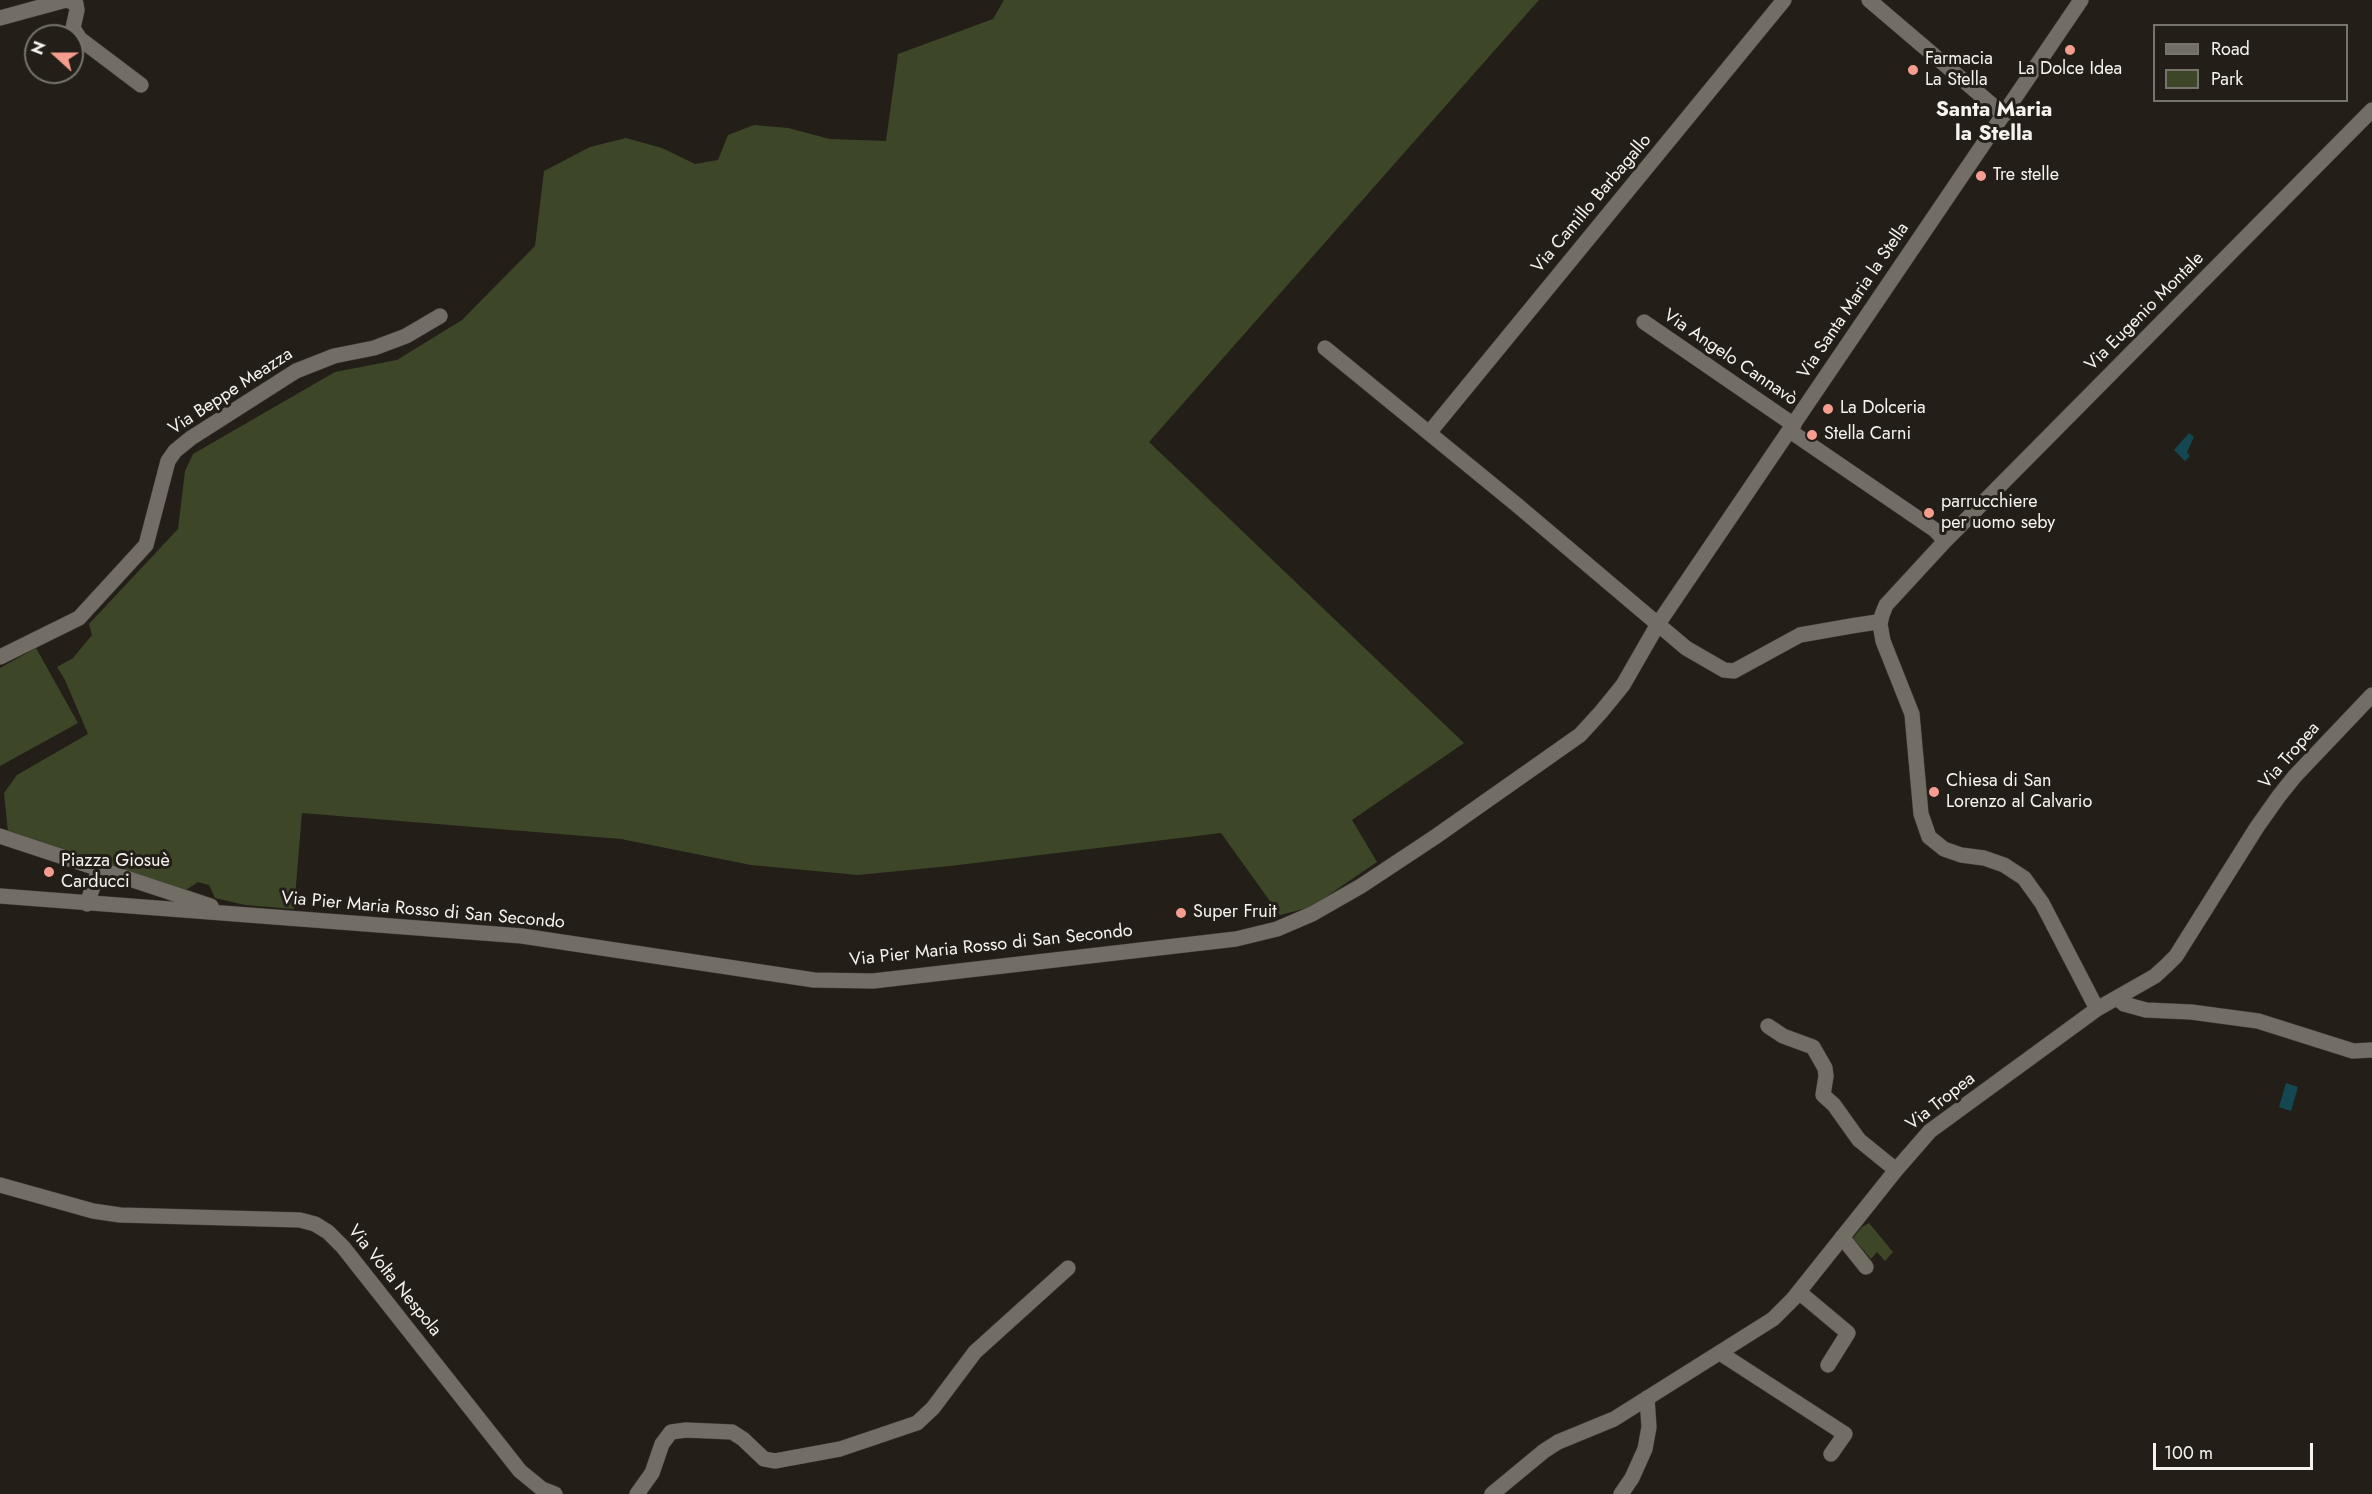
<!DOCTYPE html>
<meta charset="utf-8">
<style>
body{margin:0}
#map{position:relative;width:2372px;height:1494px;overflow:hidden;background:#231f18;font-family:Jost,sans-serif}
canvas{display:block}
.legend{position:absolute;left:2153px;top:24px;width:195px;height:78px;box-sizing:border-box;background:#231f18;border:2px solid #77746e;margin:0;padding:8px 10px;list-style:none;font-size:18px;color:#f6f3ef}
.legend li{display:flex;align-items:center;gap:12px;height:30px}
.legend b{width:30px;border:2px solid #77746e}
.north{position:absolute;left:24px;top:24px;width:60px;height:60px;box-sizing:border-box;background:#231f18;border:2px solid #77746e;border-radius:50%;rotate:291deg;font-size:16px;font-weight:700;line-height:24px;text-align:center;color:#f6f3ef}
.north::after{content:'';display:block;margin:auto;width:21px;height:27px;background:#f59d8f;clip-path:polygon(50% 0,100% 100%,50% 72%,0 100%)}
.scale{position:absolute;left:2153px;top:1443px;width:160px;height:27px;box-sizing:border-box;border:3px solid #f6f3ef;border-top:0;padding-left:8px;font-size:18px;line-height:21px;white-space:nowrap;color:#f6f3ef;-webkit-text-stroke:4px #231f18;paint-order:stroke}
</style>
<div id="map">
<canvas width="2372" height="1494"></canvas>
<ul class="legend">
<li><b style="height:8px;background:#726d65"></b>Road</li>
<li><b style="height:16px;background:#3d4727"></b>Park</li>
</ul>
<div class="north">N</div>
<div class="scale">100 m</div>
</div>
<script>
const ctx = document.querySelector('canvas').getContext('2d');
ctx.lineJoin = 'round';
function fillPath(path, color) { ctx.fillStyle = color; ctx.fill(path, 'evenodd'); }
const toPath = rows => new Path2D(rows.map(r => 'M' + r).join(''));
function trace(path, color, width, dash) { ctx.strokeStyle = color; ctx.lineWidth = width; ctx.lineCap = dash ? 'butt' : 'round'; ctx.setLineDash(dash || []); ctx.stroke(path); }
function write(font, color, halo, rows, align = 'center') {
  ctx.font = font + ' Jost,sans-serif'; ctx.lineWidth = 6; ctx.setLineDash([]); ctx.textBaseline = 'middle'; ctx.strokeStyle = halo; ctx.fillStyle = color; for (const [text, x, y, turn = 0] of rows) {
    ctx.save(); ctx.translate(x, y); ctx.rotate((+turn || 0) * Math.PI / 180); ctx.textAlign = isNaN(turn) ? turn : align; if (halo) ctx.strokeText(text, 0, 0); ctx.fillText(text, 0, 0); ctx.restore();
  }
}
fillPath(toPath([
 [1004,0,1539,0,1149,442,1464,743,1352,820,1377,862,1311,907,1280,915,1221,833,950,866,858,875,751,865,621,839,302,813,294,909,245,905,215,898,209,885,198,882,186,890,8,832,4,793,17,775,88,734,65,680,57,667,73,658,92,635,89,624,178,529,185,471,193,454,335,372,397,360,462,320,535,246,544,171,590,147,626,138,662,148,695,164,718,160,728,135,754,125,788,128,830,139,886,141,898,54,993,19],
 [36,648,78,723,0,766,0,668],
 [1869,1223,1893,1252,1885,1261,1877,1252,1871,1259,1853,1238,1862,1227]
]), '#3d4727');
fillPath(toPath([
 [2189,433,2194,437,2187,452,2190,456,2185,461,2174,450],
 [2286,1083,2298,1087,2291,1111,2279,1107]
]), '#134852');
const minor = toPath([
 [67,0,76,4,77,10,73,28,80,39,141,85],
 [1869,0,2004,115],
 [0,18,66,0],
 [1644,322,1794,425],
 [1325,348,1517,505,1686,648,1724,670,1734,671,1800,635,1851,626,1877,622,1880,624],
 [1790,431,1935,530,1945,541],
 [1429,433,1784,0],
 [0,657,79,618,146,545,168,461,175,451,191,438,296,371,334,356,374,348,406,336,440,316],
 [0,836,211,906],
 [0,896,522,936,814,980,873,981,1236,939,1277,929,1312,914,1361,886,1435,837,1580,735,1601,712,1623,685,1658,624,2081,0],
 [87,904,99,869],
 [2117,998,2124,1004,2146,1010,2191,1012,2258,1021,2353,1051,2372,1050],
 [2097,1009,2042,903,2024,878,2004,865,1984,858,1961,855,1944,849,1929,837,1921,814,1912,714,1883,641,1880,624,1882,615,1886,605,1945,541,2372,110],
 [1768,1026,1783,1036,1813,1047,1825,1068,1826,1076,1823,1095,1834,1105,1859,1140,1896,1170],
 [0,1185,93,1211,120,1215,300,1220,315,1224,328,1232,343,1247,520,1471,542,1489,555,1494],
 [1842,1237,1866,1267],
 [1799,1292,1848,1333,1828,1365],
 [1720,1353,1845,1434,1831,1454],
 [637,1494,652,1473,662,1444,671,1432,686,1430,732,1432,743,1439,764,1459,775,1461,840,1449,917,1423,933,1408,975,1352,1068,1268],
 [1492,1494,1544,1451,1558,1442,1614,1419,1773,1319,1793,1299,1896,1170,1930,1131,2097,1009,2155,976,2167,965,2176,956,2257,827,2279,796,2295,776,2372,695],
 [1621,1494,1632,1478,1645,1449,1649,1427,1647,1398]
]);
trace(minor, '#403c38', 16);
trace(minor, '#726d65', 15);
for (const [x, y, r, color] of [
 [2070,50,6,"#f59d8f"],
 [1913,70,6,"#f59d8f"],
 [1981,176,6,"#f59d8f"],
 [1828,409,6,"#f59d8f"],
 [1812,435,6,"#f59d8f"],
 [1929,513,6,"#f59d8f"],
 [1934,792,6,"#f59d8f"],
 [49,872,6,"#f59d8f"],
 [1181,913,6,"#f59d8f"]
]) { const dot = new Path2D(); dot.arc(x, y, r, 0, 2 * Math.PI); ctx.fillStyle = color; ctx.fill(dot); trace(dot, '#231f18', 2); }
write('18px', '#f6f3ef', '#231f18', [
 ["Farmacia",1925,60],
 ["La Stella",1925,81],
 ["La Dolce Idea",2070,70,"center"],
 ["Tre stelle",1993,176],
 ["La Dolceria",1840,409],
 ["Stella Carni",1824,435],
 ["parrucchiere",1941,503],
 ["per uomo seby",1941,524],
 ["Chiesa di San",1946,782],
 ["Lorenzo al Calvario",1946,803],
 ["Piazza Giosuè",61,862],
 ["Carducci",61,883],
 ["Super Fruit",1193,913]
], 'left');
write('18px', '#f6f3ef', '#231f18', [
 ["Via Camillo Barbagallo",1592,204,-50],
 ["Via Santa Maria la Stella",1854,301,-56],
 ["Via Eugenio Montale",2145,312,-45],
 ["Via Angelo Cannavò",1730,358,34],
 ["Via Beppe Meazza",231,392,-33],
 ["Via Tropea",2290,756,-49],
 ["Via Pier Maria Rosso di San Secondo",423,911,5],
 ["Via Pier Maria Rosso di San Secondo",991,946,-6],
 ["Via Tropea",1941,1102,-38],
 ["Via Volta Nespola",394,1281,51]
]);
write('bold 21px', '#f6f3ef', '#231f18', [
 ["Santa Maria",1994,111],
 ["la Stella",1994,135]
]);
</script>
